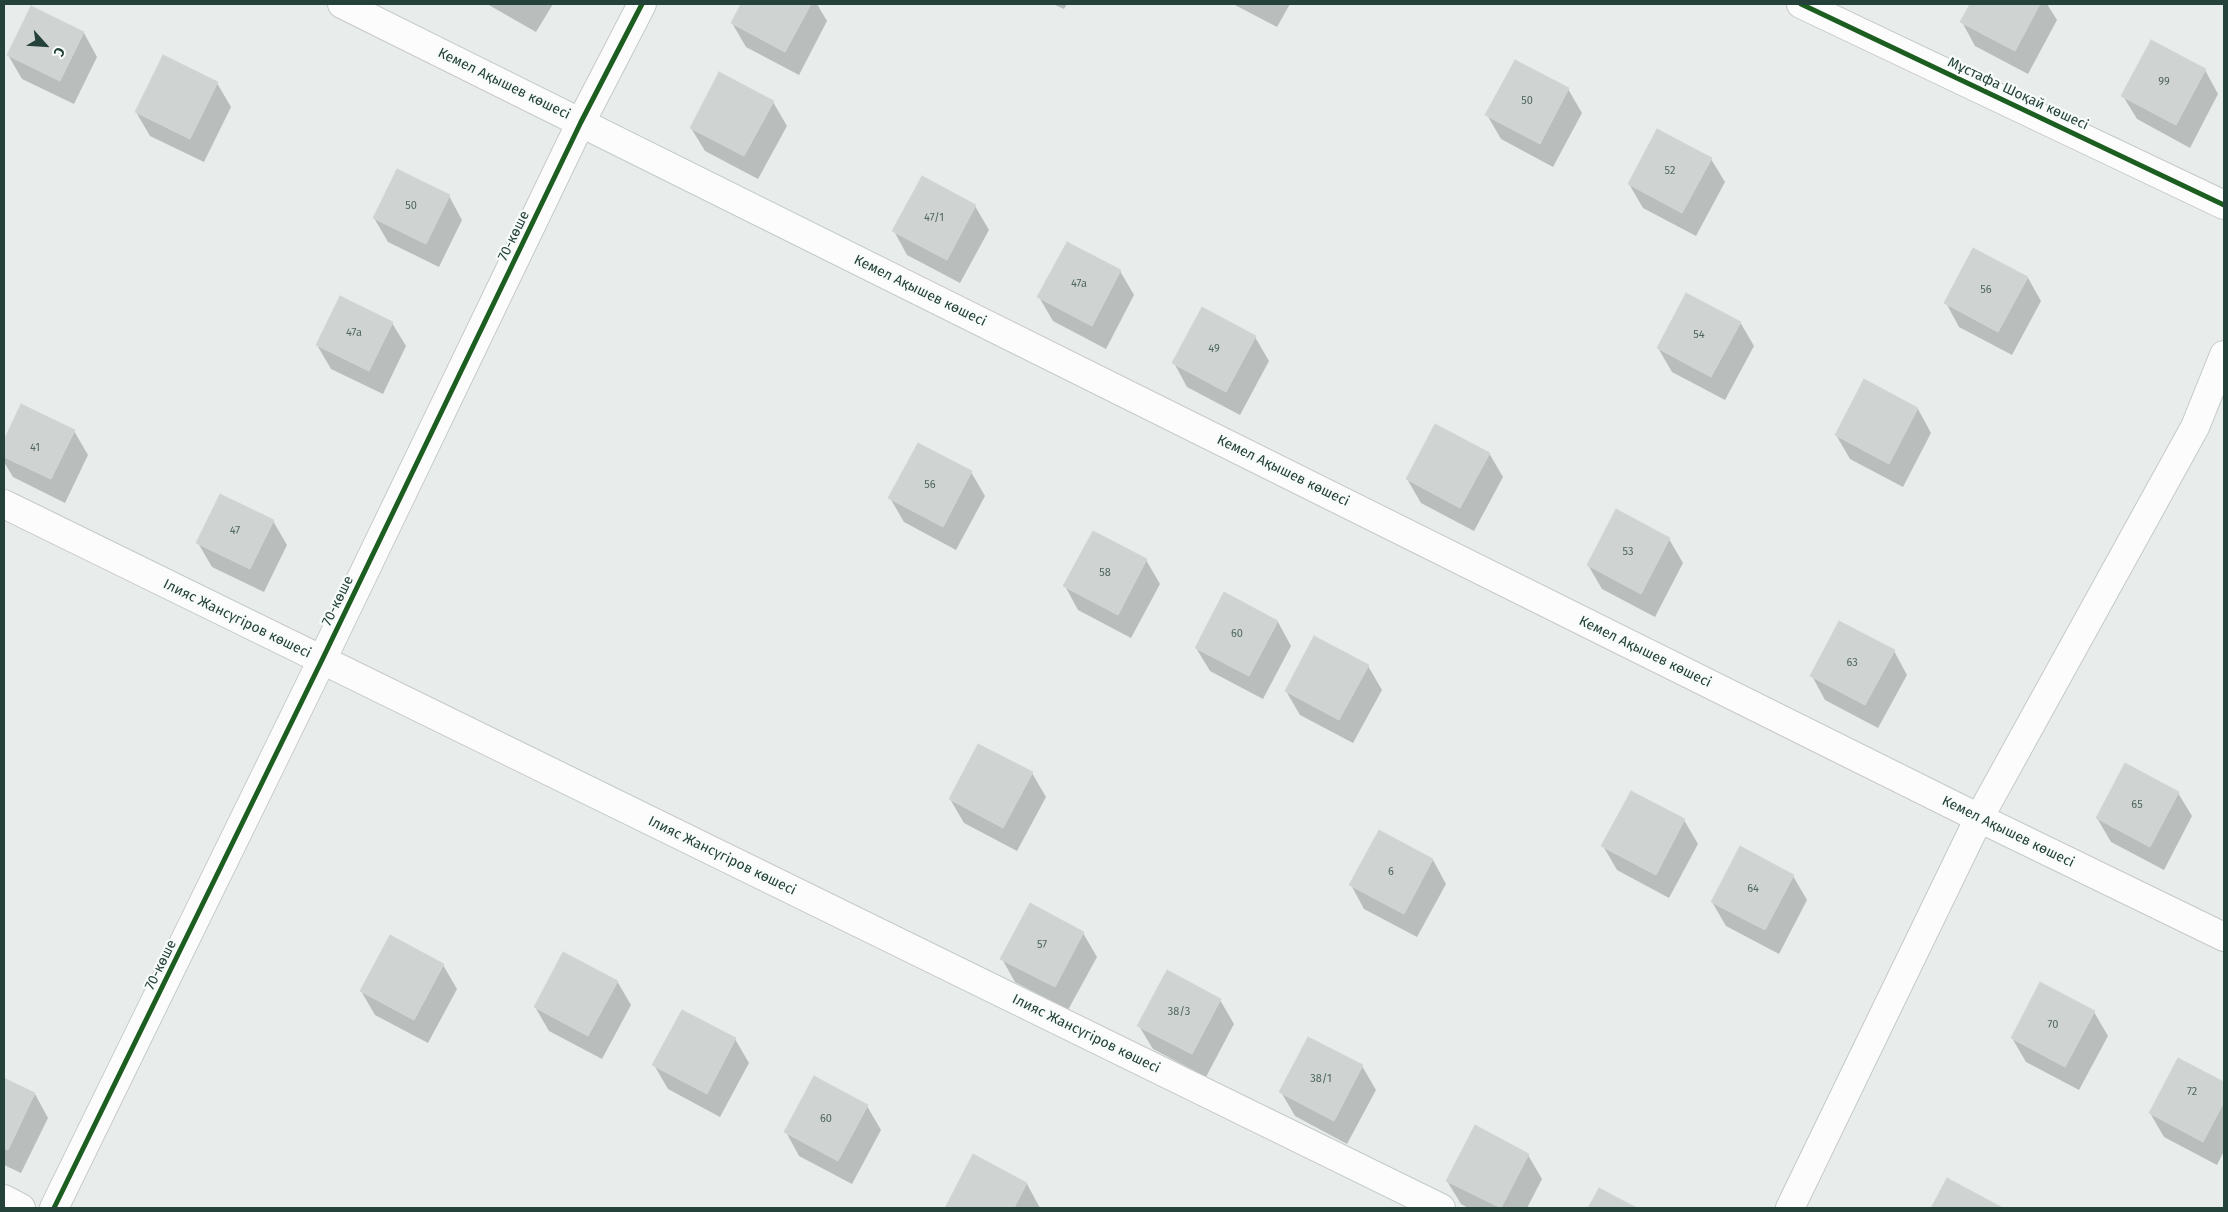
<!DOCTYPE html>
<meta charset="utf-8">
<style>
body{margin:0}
#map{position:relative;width:2228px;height:1212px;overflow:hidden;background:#e8edeb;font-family:"Fira Sans",sans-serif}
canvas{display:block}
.frame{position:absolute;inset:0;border:5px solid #24423a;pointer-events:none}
.north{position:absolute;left:20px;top:20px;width:50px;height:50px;-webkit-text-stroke:4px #f7fbf9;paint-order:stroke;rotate:116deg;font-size:14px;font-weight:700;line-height:20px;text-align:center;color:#24423a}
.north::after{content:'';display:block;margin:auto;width:18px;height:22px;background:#24423a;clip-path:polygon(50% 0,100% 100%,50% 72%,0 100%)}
</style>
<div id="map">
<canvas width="2228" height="1212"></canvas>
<div class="frame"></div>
<div class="north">С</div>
</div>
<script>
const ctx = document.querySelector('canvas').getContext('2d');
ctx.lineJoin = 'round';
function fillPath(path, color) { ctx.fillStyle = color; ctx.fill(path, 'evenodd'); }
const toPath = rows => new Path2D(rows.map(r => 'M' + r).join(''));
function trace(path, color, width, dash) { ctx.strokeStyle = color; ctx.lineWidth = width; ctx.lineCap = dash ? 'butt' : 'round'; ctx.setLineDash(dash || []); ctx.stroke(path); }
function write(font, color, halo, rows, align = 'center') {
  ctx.font = font + ' "Fira Sans",sans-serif'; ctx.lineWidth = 4.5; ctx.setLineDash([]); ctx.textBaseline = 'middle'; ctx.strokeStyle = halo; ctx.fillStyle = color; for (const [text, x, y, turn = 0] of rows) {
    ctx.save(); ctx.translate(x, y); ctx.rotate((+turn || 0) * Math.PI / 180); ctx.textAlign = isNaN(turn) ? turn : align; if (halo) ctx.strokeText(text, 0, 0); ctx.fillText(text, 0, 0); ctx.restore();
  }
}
fillPath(toPath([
 [487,4,553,4,536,32],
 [743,4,817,4,827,21,799,75,746,47,732,23],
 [1053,4,1067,4,1064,9],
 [1233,4,1290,4,1277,27],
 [1971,4,2047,4,2057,20,2028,74,1975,46,1962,22],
 [84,33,97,57,74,104,22,79,8,55],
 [2205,70,2218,94,2190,148,2137,119,2123,96],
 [217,83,231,107,204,162,150,136,136,112],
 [1568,89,1582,113,1553,167,1501,139,1487,115],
 [773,102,787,126,758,179,705,151,691,128],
 [1711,159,1725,182,1696,236,1643,208,1629,184],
 [449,196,462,220,439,267,388,242,374,218],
 [975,206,989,230,960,283,907,255,894,231],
 [1120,271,1134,295,1106,349,1053,321,1039,297],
 [2028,278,2041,301,2012,355,1959,327,1946,303],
 [1740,322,1754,346,1725,400,1672,372,1658,348],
 [392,323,406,346,383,394,331,369,317,345],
 [1255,337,1269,361,1240,415,1187,387,1174,363],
 [1865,381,1918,409,1931,433,1903,487,1850,459,1836,435],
 [22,406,74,431,88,455,65,503,13,477,4,462,4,443],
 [1489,453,1503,477,1474,531,1421,503,1407,479],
 [971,472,985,496,956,550,904,522,890,498],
 [273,521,287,545,264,592,212,567,198,543],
 [1669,539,1683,563,1655,617,1602,589,1588,565],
 [1146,560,1160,584,1131,638,1078,610,1065,586],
 [1278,622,1291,646,1263,699,1210,671,1196,648],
 [1894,651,1907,675,1878,728,1825,700,1812,676],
 [1368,666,1382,690,1353,743,1300,715,1286,691],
 [1032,773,1046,797,1017,851,964,823,950,799],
 [2178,793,2192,816,2164,870,2111,842,2097,818],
 [1684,820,1698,844,1669,898,1617,870,1603,846],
 [1379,832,1433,860,1446,884,1417,937,1364,909,1351,885],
 [1741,848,1793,876,1807,900,1779,954,1726,926,1712,902],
 [1083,933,1097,957,1068,1010,1015,982,1002,959],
 [443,965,457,989,428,1043,375,1015,361,991],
 [617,981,631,1005,602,1059,549,1031,535,1007],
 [1220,1000,1234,1024,1206,1077,1153,1049,1139,1026],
 [2094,1012,2108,1036,2079,1090,2026,1062,2012,1038],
 [735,1039,749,1063,720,1117,668,1089,654,1065],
 [2178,1059,2224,1083,2224,1151,2217,1165,2164,1137,2150,1113],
 [1362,1066,1376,1090,1347,1144,1295,1116,1281,1092],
 [4,1079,35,1094,48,1118,21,1173,4,1165],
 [867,1106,881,1130,852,1184,799,1156,786,1132],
 [1528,1155,1542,1179,1527,1208,1468,1208,1461,1204,1447,1181],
 [974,1156,1027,1184,1040,1208,946,1208],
 [1948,1180,2001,1208,1933,1208]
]), '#0003');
const building = toPath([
 [741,4,811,4,785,52,731,23,741,4],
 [1970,4,2040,4,2015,51,1960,22,1970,4],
 [31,6,84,32,60,81,7,55,31,6],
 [2151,40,2206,69,2176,125,2121,96,2151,40],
 [163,55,218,82,190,139,135,112,163,55],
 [1515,60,1569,88,1540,144,1485,115,1515,60],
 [719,72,774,101,744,156,690,128,719,72],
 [1657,129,1712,158,1682,213,1628,184,1657,129],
 [397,169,450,195,426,244,373,218,397,169],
 [922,176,976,205,947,260,892,231,922,176],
 [1067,242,1121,270,1092,326,1037,297,1067,242],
 [1973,248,2028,277,1998,332,1944,303,1973,248],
 [1686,293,1741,322,1711,377,1657,348,1686,293],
 [340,296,393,322,369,371,316,345,340,296],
 [1202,307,1256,336,1226,392,1172,363,1202,307],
 [1864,379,1918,408,1889,464,1835,435,1864,379],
 [21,404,75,430,51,479,4,457,4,440,21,404],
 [1435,424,1490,453,1460,508,1406,479,1435,424],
 [918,443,972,471,943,527,888,498,918,443],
 [220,494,274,520,250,569,196,543,220,494],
 [1616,509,1670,538,1641,594,1587,565,1616,509],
 [1093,531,1147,559,1118,615,1063,586,1093,531],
 [1224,592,1278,621,1249,676,1195,648,1224,592],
 [1839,621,1895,650,1865,705,1810,676,1839,621],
 [1314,636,1369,665,1339,720,1285,691,1314,636],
 [978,744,1033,772,1003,828,949,799,978,744],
 [2125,763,2179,792,2150,847,2096,818,2125,763],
 [1631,791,1685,819,1656,875,1601,846,1631,791],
 [1379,830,1433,859,1404,914,1349,885,1379,830],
 [1740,846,1794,875,1765,930,1711,902,1740,846],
 [1030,903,1084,932,1055,987,1000,959,1030,903],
 [390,935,444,964,414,1020,360,991,390,935],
 [563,952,618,981,588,1036,534,1007,563,952],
 [1167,970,1221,999,1192,1054,1137,1026,1167,970],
 [2040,982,2095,1011,2065,1067,2011,1038,2040,982],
 [682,1010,736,1038,707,1094,652,1065,682,1010],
 [1308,1037,1363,1065,1334,1121,1279,1092,1308,1037],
 [2178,1058,2224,1082,2224,1102,2203,1142,2149,1113,2178,1058],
 [814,1076,868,1105,838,1161,784,1132,814,1076],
 [4,1078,35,1093,8,1150,4,1148,4,1078],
 [1475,1125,1529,1154,1501,1208,1446,1181,1475,1125],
 [973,1154,1027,1183,1014,1208,945,1208,973,1154],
 [1947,1178,2001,1207,2001,1208,1931,1208,1947,1178],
 [1599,1188,1637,1208,1588,1208,1599,1188]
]);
fillPath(building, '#cfd4d2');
trace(building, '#d1d6d4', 1);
const minor = toPath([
 [342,4,1979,818,2224,937],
 [1801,4,2224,205],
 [4,504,1441,1208],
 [4,1199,21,1208],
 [54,1208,322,660,581,122,642,4],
 [1790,1208,1979,818,2195,427,2224,355]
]);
trace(minor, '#c5cac8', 30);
trace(minor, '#fcfcfc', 28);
trace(toPath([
 [1801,4,2224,205],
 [54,1208,322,660,581,122,642,4]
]), '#1b5e20', 5);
write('11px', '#506761', null, [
 ["99",2164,82],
 ["50",1527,101],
 ["52",1670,171],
 ["50",411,206],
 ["47/1",934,218],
 ["47а",1079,284],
 ["56",1986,290],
 ["47а",354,333],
 ["54",1699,335],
 ["49",1214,349],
 ["41",35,448],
 ["56",930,485],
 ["47",235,531],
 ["53",1628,552],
 ["58",1105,573],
 ["60",1237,634],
 ["63",1852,663],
 ["65",2137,805],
 ["6",1391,872],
 ["64",1753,889],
 ["57",1042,945],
 ["38/3",1179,1012],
 ["70",2053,1025],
 ["38/1",1321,1079],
 ["72",2192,1092],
 ["60",826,1119]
]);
write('14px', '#24423a', '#f7fbf9', [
 ["Кемел Ақышев көшесі",504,84,26],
 ["Мұстафа Шоқай көшесі",2018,94,25],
 ["70-көше",514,236,-64],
 ["Кемел Ақышев көшесі",920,291,26],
 ["Кемел Ақышев көшесі",1283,471,26],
 ["70-көше",338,601,-64],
 ["Ілияс Жансүгіров көшесі",237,619,26],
 ["Кемел Ақышев көшесі",1645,652,26],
 ["Кемел Ақышев көшесі",2008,832,26],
 ["Ілияс Жансүгіров көшесі",722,856,26],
 ["70-көше",161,965,-64],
 ["Ілияс Жансүгіров көшесі",1086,1034,26]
]);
</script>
